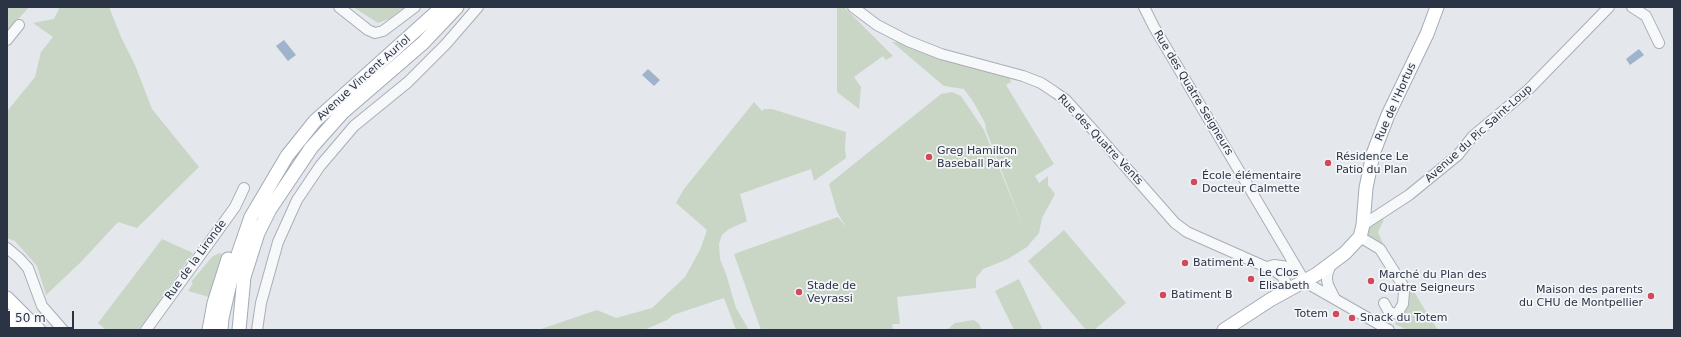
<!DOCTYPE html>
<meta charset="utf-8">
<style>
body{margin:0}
#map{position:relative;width:1681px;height:337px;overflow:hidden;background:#e4e7ec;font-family:"DejaVu Sans",sans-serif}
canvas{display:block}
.frame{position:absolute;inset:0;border:8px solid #2b3445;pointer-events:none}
.scale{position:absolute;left:8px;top:311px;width:66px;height:18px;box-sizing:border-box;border:2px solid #2b3445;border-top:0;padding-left:5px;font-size:12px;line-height:14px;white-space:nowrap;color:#2b3445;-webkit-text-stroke:3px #f4f6f9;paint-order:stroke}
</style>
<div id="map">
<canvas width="1681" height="337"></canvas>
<div class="frame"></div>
<div class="scale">50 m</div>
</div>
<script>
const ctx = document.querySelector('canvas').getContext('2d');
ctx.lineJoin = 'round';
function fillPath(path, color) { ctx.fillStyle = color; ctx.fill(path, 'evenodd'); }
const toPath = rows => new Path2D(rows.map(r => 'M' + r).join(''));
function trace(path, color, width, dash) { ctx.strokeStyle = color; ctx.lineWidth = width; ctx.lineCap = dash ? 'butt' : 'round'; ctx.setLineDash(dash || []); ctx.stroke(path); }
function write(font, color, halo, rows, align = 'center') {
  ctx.font = font + ' "DejaVu Sans",sans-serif'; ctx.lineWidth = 3.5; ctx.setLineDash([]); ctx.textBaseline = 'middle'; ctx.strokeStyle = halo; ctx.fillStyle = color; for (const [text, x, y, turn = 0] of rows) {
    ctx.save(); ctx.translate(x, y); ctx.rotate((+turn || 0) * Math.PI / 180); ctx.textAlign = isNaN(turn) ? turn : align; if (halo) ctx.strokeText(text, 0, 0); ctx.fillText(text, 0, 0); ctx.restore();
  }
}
fillPath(toPath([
 [7,7,29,7,7,32],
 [58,7,109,7,121,37,135,65,152,109,199,167,137,228,118,222,81,262,46,295,37,266,15,241,7,238,7,109,8,110,35,77,41,52,53,37,33,23,54,19,59,9],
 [353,7,405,7,389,19,378,23],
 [837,7,844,7,893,56,886,60,883,56,854,77,861,87,859,109,837,92],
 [892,42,898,42,936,56,1010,78,1011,82,1006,85,1054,164,1035,176,1039,183,1048,176,1048,185,1055,194,1042,218,1039,233,1027,247,1008,259,983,269,976,278,976,288,897,297,900,324,892,324,893,330,761,330,734,254,838,217,846,227,837,212,829,184,941,94,952,92,961,96,984,130,1024,229,986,130,985,123,974,103,964,89,944,86],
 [754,102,762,111,764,109,772,109,846,132,845,148,846,158,814,181,811,169,740,194,747,221,729,229,722,235,719,244,720,259,726,274,736,308,749,330,736,330,724,298,673,315,667,320,644,330,538,330,597,310,616,318,652,308,685,277,700,250,707,230,676,203,684,189],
 [1379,218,1384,220,1378,232,1384,246,1384,249,1366,236,1366,227],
 [1064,230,1126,303,1094,330,1086,330,1028,261],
 [162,239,193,253,139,330,106,330,98,323],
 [219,253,222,254,209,297,188,291,193,283,191,282,212,257],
 [1019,279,1042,328,1038,330,1014,330,995,291],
 [1413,290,1428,315,1438,330,1407,330,1395,324,1403,308,1409,293],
 [974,320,979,324,982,330,948,329,955,323]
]), '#c9d6c5');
fillPath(toPath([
 [284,40,296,55,288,61,276,46],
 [1639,49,1644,55,1630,65,1626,59],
 [648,69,660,80,654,86,642,75]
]), '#9fb4cc');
const minor = toPath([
 [339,7,368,30,375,33,383,31,415,7],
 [853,7,877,25,908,41,941,54,1023,76,1041,83,1056,93,1066,100,1094,131,1175,223,1187,232,1275,271,1282,276,1290,290],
 [1144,7,1154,27,1305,282,1389,330],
 [1632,7,1646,16,1659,43],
 [7,40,19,25],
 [1363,225,1409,195,1458,155,1473,136,1529,89,1609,7],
 [1360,237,1380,249,1402,284,1404,292,1403,304,1397,314,1389,312,1384,303],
 [7,248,19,258,28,268,42,306,63,330],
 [1331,264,1327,275,1327,280,1328,285,1335,299],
 [1267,267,1274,265,1296,268],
 [146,330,235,207,244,188],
 [257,330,261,303,278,242,297,200,320,166,354,126,408,82,446,44,478,7]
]);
const major = toPath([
 [7,298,39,330],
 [7,316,21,330],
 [209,330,214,303,228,259],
 [221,330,222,318,234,266,251,217,287,156,315,121,442,7],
 [239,330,244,277,258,233,270,209,311,148,343,112,423,43,457,7],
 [1224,330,1270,300,1317,274,1345,253,1360,237,1363,225,1366,188,1373,154,1388,115,1427,34,1437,7]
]);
trace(minor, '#a9aeb7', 12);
trace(major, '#a3abb8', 15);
trace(minor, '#f7f8fa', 10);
trace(major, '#fff', 13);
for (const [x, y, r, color] of [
 [929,157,4,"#d1495b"],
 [1328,163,4,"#d1495b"],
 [1194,182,4,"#d1495b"],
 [1185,263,4,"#d1495b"],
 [1251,279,4,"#d1495b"],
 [1371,281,4,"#d1495b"],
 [799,292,4,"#d1495b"],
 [1163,295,4,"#d1495b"],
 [1651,296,4,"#d1495b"],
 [1336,314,4,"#d1495b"],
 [1352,318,4,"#d1495b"]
]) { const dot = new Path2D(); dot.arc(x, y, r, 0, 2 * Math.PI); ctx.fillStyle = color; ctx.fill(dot); trace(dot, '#f4f6f9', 1.5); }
write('11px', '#2b3445', '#f4f6f9', [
 ["Avenue Vincent Auriol",364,78,-42],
 ["Rue des Quatre Seigneurs",1193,93,59],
 ["Rue de l'Hortus",1396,102,-66],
 ["Avenue du Pic Saint-Loup",1479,134,-42],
 ["Rue des Quatre Vents",1100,140,47],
 ["Rue de la Lironde",196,260,-54]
]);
write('11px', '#2b3445', '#f4f6f9', [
 ["Greg Hamilton",937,151],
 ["Baseball Park",937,164],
 ["Résidence Le",1336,157],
 ["Patio du Plan",1336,170],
 ["École élémentaire",1202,176],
 ["Docteur Calmette",1202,189],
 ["Batiment A",1193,263],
 ["Le Clos",1259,273],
 ["Elisabeth",1259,286],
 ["Marché du Plan des",1379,275],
 ["Quatre Seigneurs",1379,288],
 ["Stade de",807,286],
 ["Veyrassi",807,299],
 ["Maison des parents",1643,290,"right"],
 ["du CHU de Montpellier",1643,303,"right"],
 ["Batiment B",1171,295],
 ["Totem",1328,314,"right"],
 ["Snack du Totem",1360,318]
], 'left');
</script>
